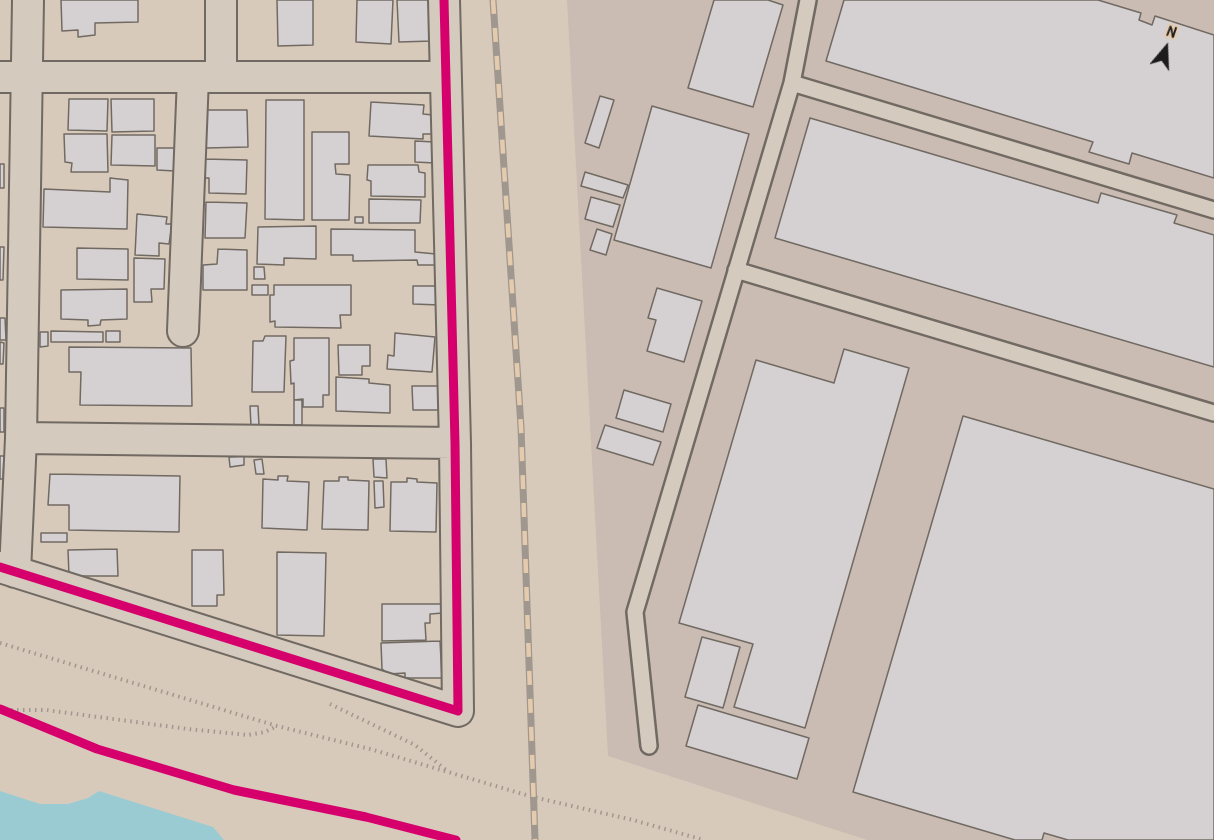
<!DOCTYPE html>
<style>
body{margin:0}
#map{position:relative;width:1214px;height:840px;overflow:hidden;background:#d8caba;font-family:"Patrick Hand",sans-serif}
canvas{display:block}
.north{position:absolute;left:1136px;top:18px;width:60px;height:60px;-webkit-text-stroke:4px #e5cbad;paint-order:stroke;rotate:19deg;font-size:16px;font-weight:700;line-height:24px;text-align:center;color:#1c1c1c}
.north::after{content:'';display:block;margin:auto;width:21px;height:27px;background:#1c1c1c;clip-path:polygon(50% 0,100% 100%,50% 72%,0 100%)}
</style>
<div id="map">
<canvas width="1214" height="840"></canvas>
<div class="north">N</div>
</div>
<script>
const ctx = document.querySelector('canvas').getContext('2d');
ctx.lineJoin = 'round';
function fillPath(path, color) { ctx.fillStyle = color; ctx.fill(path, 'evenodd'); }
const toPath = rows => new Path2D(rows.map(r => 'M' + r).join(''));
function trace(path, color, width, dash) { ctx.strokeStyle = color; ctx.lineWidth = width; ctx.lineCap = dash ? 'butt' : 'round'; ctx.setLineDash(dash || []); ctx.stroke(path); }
fillPath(toPath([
 [567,0,1214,0,1214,840,867,840,608,756]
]), '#cabcb3');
fillPath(toPath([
 [0,791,40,804,68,804,88,798,99,791,213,827,224,840,0,840]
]), '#9acbd3');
const building = toPath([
 [61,0,138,0,138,22,95,23,95,35,78,37,78,30,62,31,61,0],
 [277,0,313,0,313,45,278,46,277,0],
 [357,0,393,0,391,44,356,42,357,0],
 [397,0,431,0,432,41,399,42,397,0],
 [714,0,768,0,783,5,753,107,688,88,714,0],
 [844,0,1098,0,1141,13,1139,20,1152,25,1155,16,1214,35,1214,178,1132,153,1129,164,1089,152,1093,142,826,61,844,0],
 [600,96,614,100,599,148,585,143,600,96],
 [69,99,108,99,107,131,68,130,69,99],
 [111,99,154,99,154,131,112,132,111,99],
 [266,100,304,100,304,220,265,219,266,100],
 [371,102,424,105,423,114,433,115,433,134,423,134,423,139,369,136,371,102],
 [652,106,749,134,711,268,614,240,652,106],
 [206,110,247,110,248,147,206,148,206,110],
 [810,118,1098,203,1101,193,1177,215,1174,223,1214,235,1214,367,775,238,810,118],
 [312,132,349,132,349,164,335,164,336,174,350,175,349,220,312,220,312,132],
 [64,134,107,134,108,172,71,172,72,163,65,162,64,134],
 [112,135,155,135,155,166,111,165,112,135],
 [415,141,435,142,435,163,415,162,415,141],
 [157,148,175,148,175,171,157,170,157,148],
 [203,159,247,160,246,194,209,193,209,178,202,178,203,159],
 [0,164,4,164,4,188,0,188,0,164],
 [368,165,418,165,419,172,425,173,425,197,371,196,371,181,367,180,368,165],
 [585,172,628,185,623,198,581,186,585,172],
 [110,178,128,180,127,229,43,227,44,189,110,192,110,178],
 [591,197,620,205,613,227,585,219,591,197],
 [369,199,421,200,420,223,369,223,369,199],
 [206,202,247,203,245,238,205,238,206,202],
 [137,214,167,217,166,224,172,224,169,244,159,243,159,256,135,255,137,214],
 [355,217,363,217,363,223,355,223,355,217],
 [316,226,316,259,284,258,284,265,257,264,258,227,316,226],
 [331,229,415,230,415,252,436,254,435,265,418,265,417,260,353,261,353,255,331,255,331,229],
 [597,229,612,234,606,255,590,250,597,229],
 [0,247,4,247,3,280,0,280,0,247],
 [77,248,128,249,128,280,77,279,77,248],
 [218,249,247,250,247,290,203,290,203,265,217,264,218,249],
 [134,258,165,259,164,289,151,289,152,302,134,302,134,258],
 [254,267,264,267,265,279,254,279,254,267],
 [252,285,268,285,268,295,252,295,252,285],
 [274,285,351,285,351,315,340,315,341,328,275,327,275,321,270,322,270,295,274,295,274,285],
 [413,286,440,286,440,305,413,304,413,286],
 [657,288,702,301,684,362,647,351,656,320,648,318,657,288],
 [127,289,127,319,101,320,100,325,88,326,88,320,61,319,61,290,127,289],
 [0,318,5,318,6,340,0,340,0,318],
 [51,331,103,332,103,342,51,342,51,331],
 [106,331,120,331,120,342,106,342,106,331],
 [40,332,48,332,48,346,40,347,40,332],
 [395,333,435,337,432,372,387,369,388,355,394,356,395,333],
 [265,336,286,336,284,392,252,392,253,341,263,341,265,336],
 [294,338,329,338,329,395,323,395,323,407,303,407,303,399,294,400,294,383,291,384,290,361,294,360,294,338],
 [0,342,4,343,3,364,0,364,0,342],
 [338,345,370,345,370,366,362,366,362,375,339,375,338,345],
 [69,347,191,348,192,406,80,405,81,372,69,372,69,347],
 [844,349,909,368,805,728,734,707,753,644,679,623,756,360,834,383,844,349],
 [336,377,369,379,369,383,390,385,390,413,336,411,336,377],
 [412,386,440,386,441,410,413,410,412,386],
 [624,390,671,404,663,432,616,418,624,390],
 [294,400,302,400,302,425,294,425,294,400],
 [250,406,258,406,259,426,251,426,250,406],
 [0,408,4,408,4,432,0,432,0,408],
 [963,416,1214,489,1214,840,1068,840,1044,833,1042,840,1015,840,853,792,963,416],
 [605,425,661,442,653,465,597,448,605,425],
 [0,456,4,456,3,479,0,479,0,456],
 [244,456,244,465,230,467,229,457,244,456],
 [262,459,264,474,256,474,254,460,262,459],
 [373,459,386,459,387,478,374,477,373,459],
 [50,474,180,476,179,532,69,530,69,505,48,505,50,474],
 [278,476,288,476,287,481,309,482,307,530,262,528,263,479,278,480,278,476],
 [339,477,348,477,348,480,369,481,368,530,322,529,324,481,339,481,339,477],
 [407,478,417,479,417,482,437,483,436,532,390,531,391,482,407,482,407,478],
 [374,481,383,481,384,507,375,508,374,481],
 [41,533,67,533,67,542,41,542,41,533],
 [117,549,118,576,69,576,68,550,117,549],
 [192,550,223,550,224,595,217,595,217,606,192,606,192,550],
 [277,552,326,553,324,636,277,635,277,552],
 [382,604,443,604,443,613,430,614,430,623,425,623,426,640,382,641,382,604],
 [702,637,740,647,723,708,685,697,702,637],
 [440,641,442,678,405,678,405,673,389,674,382,669,381,643,440,641],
 [698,705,809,738,797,779,686,746,698,705]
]);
fillPath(building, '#d5d0d2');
trace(building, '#716a63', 1.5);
const lane = toPath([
 [792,83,1214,210],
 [736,270,1214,413],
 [649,746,635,612,792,83,808,0]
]);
const street = toPath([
 [221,0,221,77],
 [0,77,445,77],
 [183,331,193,77],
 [21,438,455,443],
 [0,567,458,711,455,443,444,0],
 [15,572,21,438,28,0]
]);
trace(lane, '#716a63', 20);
trace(street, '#716a63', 34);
trace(toPath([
 [0,643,277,726,370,749,533,797,633,820,704,840],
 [330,704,415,745,446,770],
 [0,709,97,749,234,790,366,817,456,840],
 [5,710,46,710,188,729,248,735,265,732,277,726]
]), '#a0978f', 4, [1.5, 4.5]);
trace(lane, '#d4cabe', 15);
trace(street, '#d4cabe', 30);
const rail = toPath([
 [493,0,521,427,535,840]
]);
trace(rail, '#a0978f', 7);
trace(rail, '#e5cbad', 4.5, [14]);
trace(toPath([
 [0,567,458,711,455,443,444,0],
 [0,709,97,749,234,790,366,817,456,840]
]), '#d6006c', 9);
</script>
